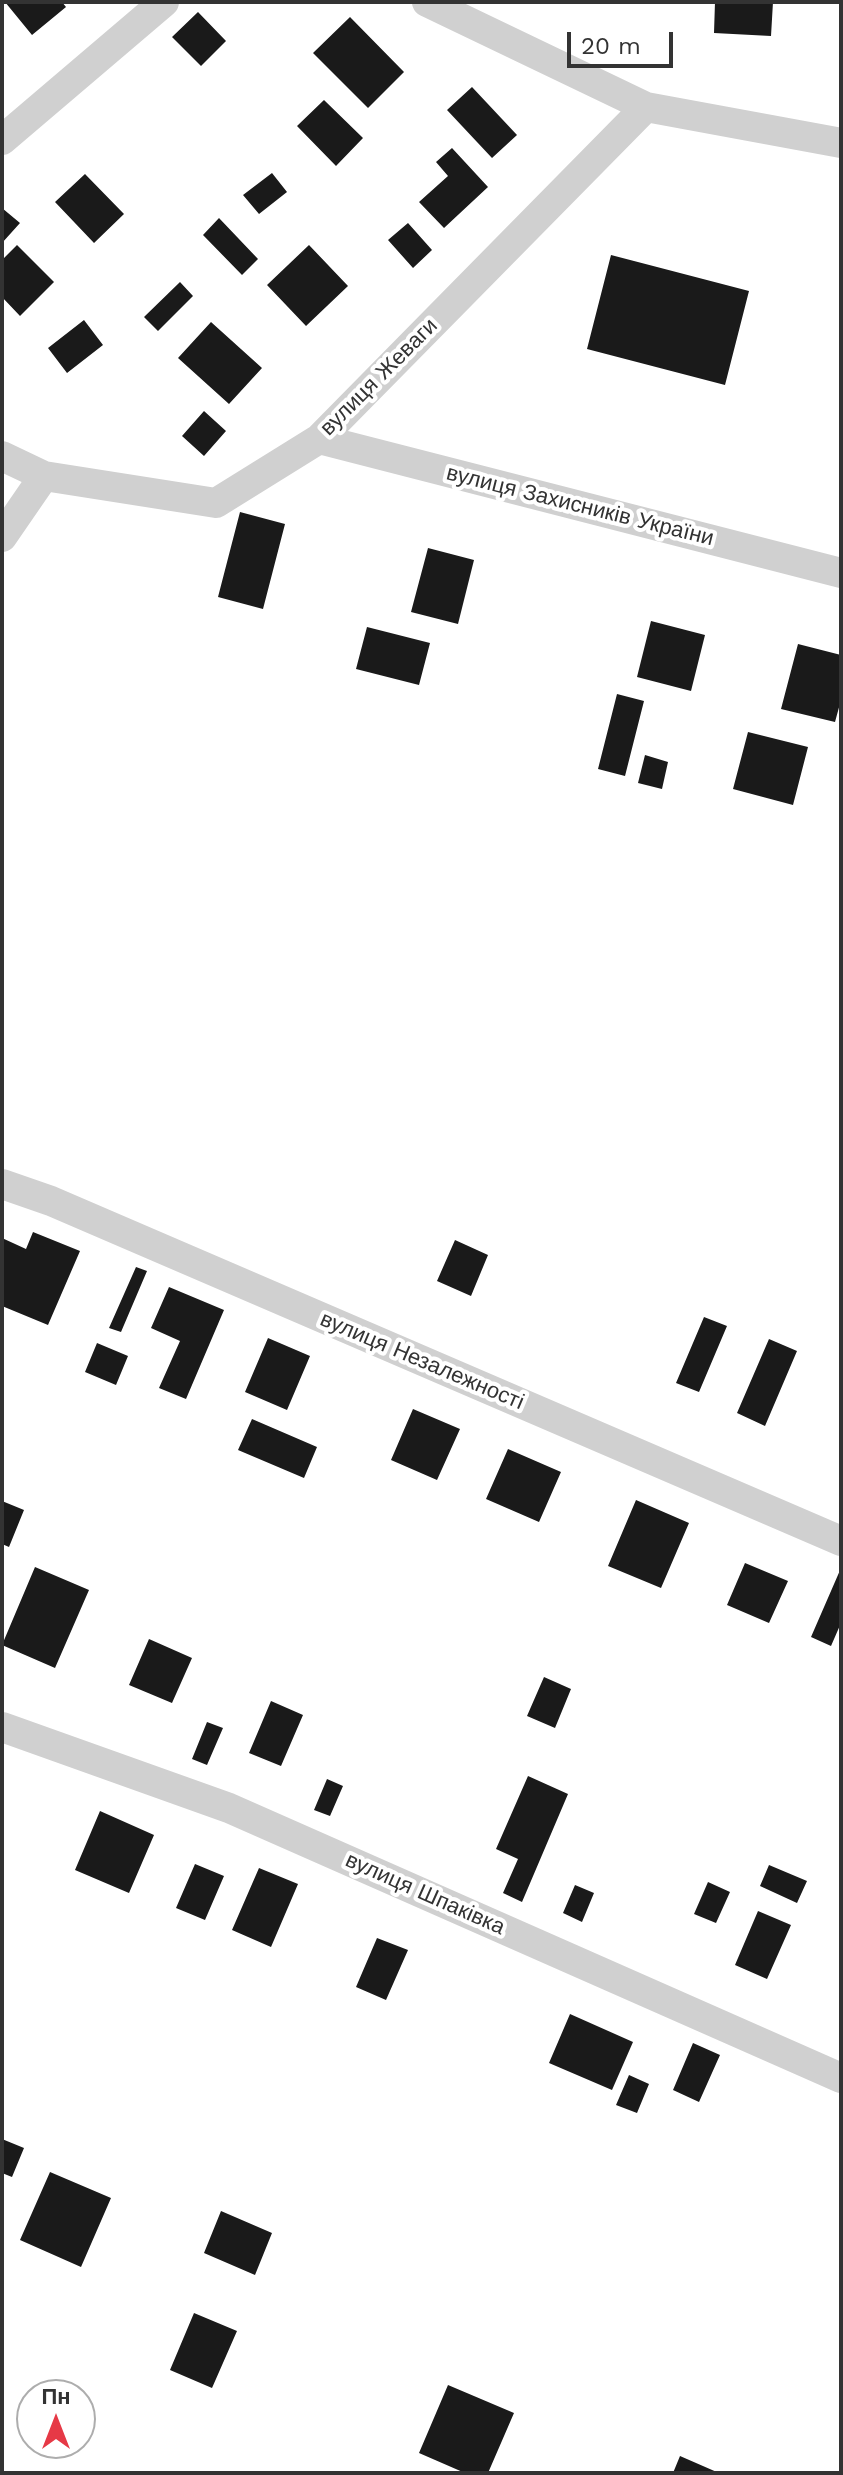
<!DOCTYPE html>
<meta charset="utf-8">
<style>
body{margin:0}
#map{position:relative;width:843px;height:2475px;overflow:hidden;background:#fff;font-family:"Work Sans",sans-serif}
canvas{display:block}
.frame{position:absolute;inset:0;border:4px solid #333;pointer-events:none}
.north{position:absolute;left:16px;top:2379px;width:80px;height:80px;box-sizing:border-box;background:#fff;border:2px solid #adadad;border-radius:50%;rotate:0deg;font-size:22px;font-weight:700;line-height:32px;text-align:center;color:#333}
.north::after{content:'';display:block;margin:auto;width:28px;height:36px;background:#e63946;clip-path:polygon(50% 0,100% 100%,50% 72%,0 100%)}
.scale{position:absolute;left:567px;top:32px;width:106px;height:36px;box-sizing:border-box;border:4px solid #333;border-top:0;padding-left:10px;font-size:24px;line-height:28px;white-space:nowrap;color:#333;-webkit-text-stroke:6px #fff;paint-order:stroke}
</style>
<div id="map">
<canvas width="843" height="2475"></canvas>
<div class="frame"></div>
<div class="north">Пн</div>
<div class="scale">20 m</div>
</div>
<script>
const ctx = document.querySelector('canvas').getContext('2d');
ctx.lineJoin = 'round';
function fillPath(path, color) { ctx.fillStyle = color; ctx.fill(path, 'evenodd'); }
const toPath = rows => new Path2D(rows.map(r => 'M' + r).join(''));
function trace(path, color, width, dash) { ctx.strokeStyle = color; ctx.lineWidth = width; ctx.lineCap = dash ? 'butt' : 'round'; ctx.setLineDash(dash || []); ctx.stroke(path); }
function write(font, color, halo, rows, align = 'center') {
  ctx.font = font + ' "Work Sans",sans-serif'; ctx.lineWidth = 8; ctx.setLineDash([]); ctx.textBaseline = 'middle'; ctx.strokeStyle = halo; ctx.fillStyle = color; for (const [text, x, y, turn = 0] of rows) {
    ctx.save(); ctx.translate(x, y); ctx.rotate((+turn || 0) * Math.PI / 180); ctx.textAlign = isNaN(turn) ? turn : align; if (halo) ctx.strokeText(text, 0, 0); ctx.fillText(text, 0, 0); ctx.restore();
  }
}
fillPath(toPath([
 [5,2,62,2,66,7,32,35],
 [715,2,773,2,771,36,714,33],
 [198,12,226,41,201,66,172,37],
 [350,17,404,72,368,108,313,53],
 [472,87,517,135,492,158,447,110],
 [324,100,363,138,336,166,297,126],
 [452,148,488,187,444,228,419,202,448,176,436,162],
 [272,173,287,192,259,214,243,195],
 [85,174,124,214,94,243,55,202],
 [2,208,20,223,2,243],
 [219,218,258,259,242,275,203,235],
 [408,223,432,250,413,268,388,240],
 [17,245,54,282,20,316,2,297,2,260],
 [309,245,348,286,306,326,267,285],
 [611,255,749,291,725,385,587,349],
 [180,282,193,296,158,331,144,317],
 [84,320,103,345,67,373,48,348],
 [211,322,262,368,229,404,178,358],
 [204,411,226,431,204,456,182,436],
 [240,512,285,524,263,609,218,597],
 [428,548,474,560,458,624,411,612],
 [651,621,705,635,691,691,637,677],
 [367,627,430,643,419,685,356,669],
 [798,644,841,655,841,700,835,722,781,709],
 [617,694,644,701,625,776,598,769],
 [748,732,808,747,793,805,733,789],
 [645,755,668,762,662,789,638,783],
 [33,1232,80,1251,48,1325,2,1306,2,1238,26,1249],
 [455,1240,488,1255,471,1296,437,1281],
 [136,1267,147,1271,121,1332,109,1328],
 [169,1287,224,1310,186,1399,159,1388,180,1341,151,1328],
 [704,1317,727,1326,699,1392,676,1383],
 [268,1338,310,1356,287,1410,245,1392],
 [769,1339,797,1351,765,1426,737,1413],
 [97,1343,128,1356,116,1385,85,1372],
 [413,1409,460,1429,437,1480,391,1460],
 [252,1419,317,1447,304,1478,238,1450],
 [508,1449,561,1472,539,1522,486,1499],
 [636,1500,689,1523,661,1588,608,1566],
 [2,1501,24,1510,9,1547,2,1544],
 [745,1563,788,1581,769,1623,727,1605],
 [35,1567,89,1590,55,1668,2,1645],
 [841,1568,841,1623,831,1646,811,1637],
 [149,1639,192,1658,172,1703,129,1685],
 [544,1677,571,1689,555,1728,527,1716],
 [271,1701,303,1715,281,1766,249,1753],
 [207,1722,223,1728,207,1765,192,1759],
 [528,1776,568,1794,522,1902,503,1893,518,1859,496,1849],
 [327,1779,343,1786,330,1816,314,1810],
 [100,1811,154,1835,129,1893,75,1870],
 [195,1864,224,1876,205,1920,176,1908],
 [769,1865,807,1881,797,1903,760,1886],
 [259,1868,298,1884,271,1947,232,1930],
 [708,1882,730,1892,716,1923,694,1914],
 [575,1885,594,1893,582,1922,563,1913],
 [758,1911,791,1925,767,1979,735,1965],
 [377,1938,408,1950,386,2000,356,1987],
 [570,2014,633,2042,612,2090,549,2063],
 [693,2043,720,2055,699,2102,673,2090],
 [629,2075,649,2084,637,2113,616,2105],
 [2,2139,24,2148,12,2177,2,2173],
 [50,2172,111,2198,81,2267,20,2240],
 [221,2211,272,2233,255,2275,204,2253],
 [194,2313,237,2331,212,2388,170,2370],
 [448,2385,514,2413,488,2473,465,2473,419,2453],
 [680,2456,719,2473,673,2473]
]), '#1a1a1a');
trace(toPath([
 [646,107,841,143],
 [2,140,164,2],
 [319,439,841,573],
 [2,456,44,476,216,503,319,439,646,107,427,2],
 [2,537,44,476],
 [2,1184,51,1201,841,1541],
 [2,1727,229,1808,841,2078]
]), '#d0d0d0', 30);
write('22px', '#333', '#fff', [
 ["вулиця Жеваги",379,377,-45],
 ["вулиця Захисників України",580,506,14],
 ["вулиця Незалежності",422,1361,23],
 ["вулиця Шпаківка",425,1894,24]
]);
</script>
